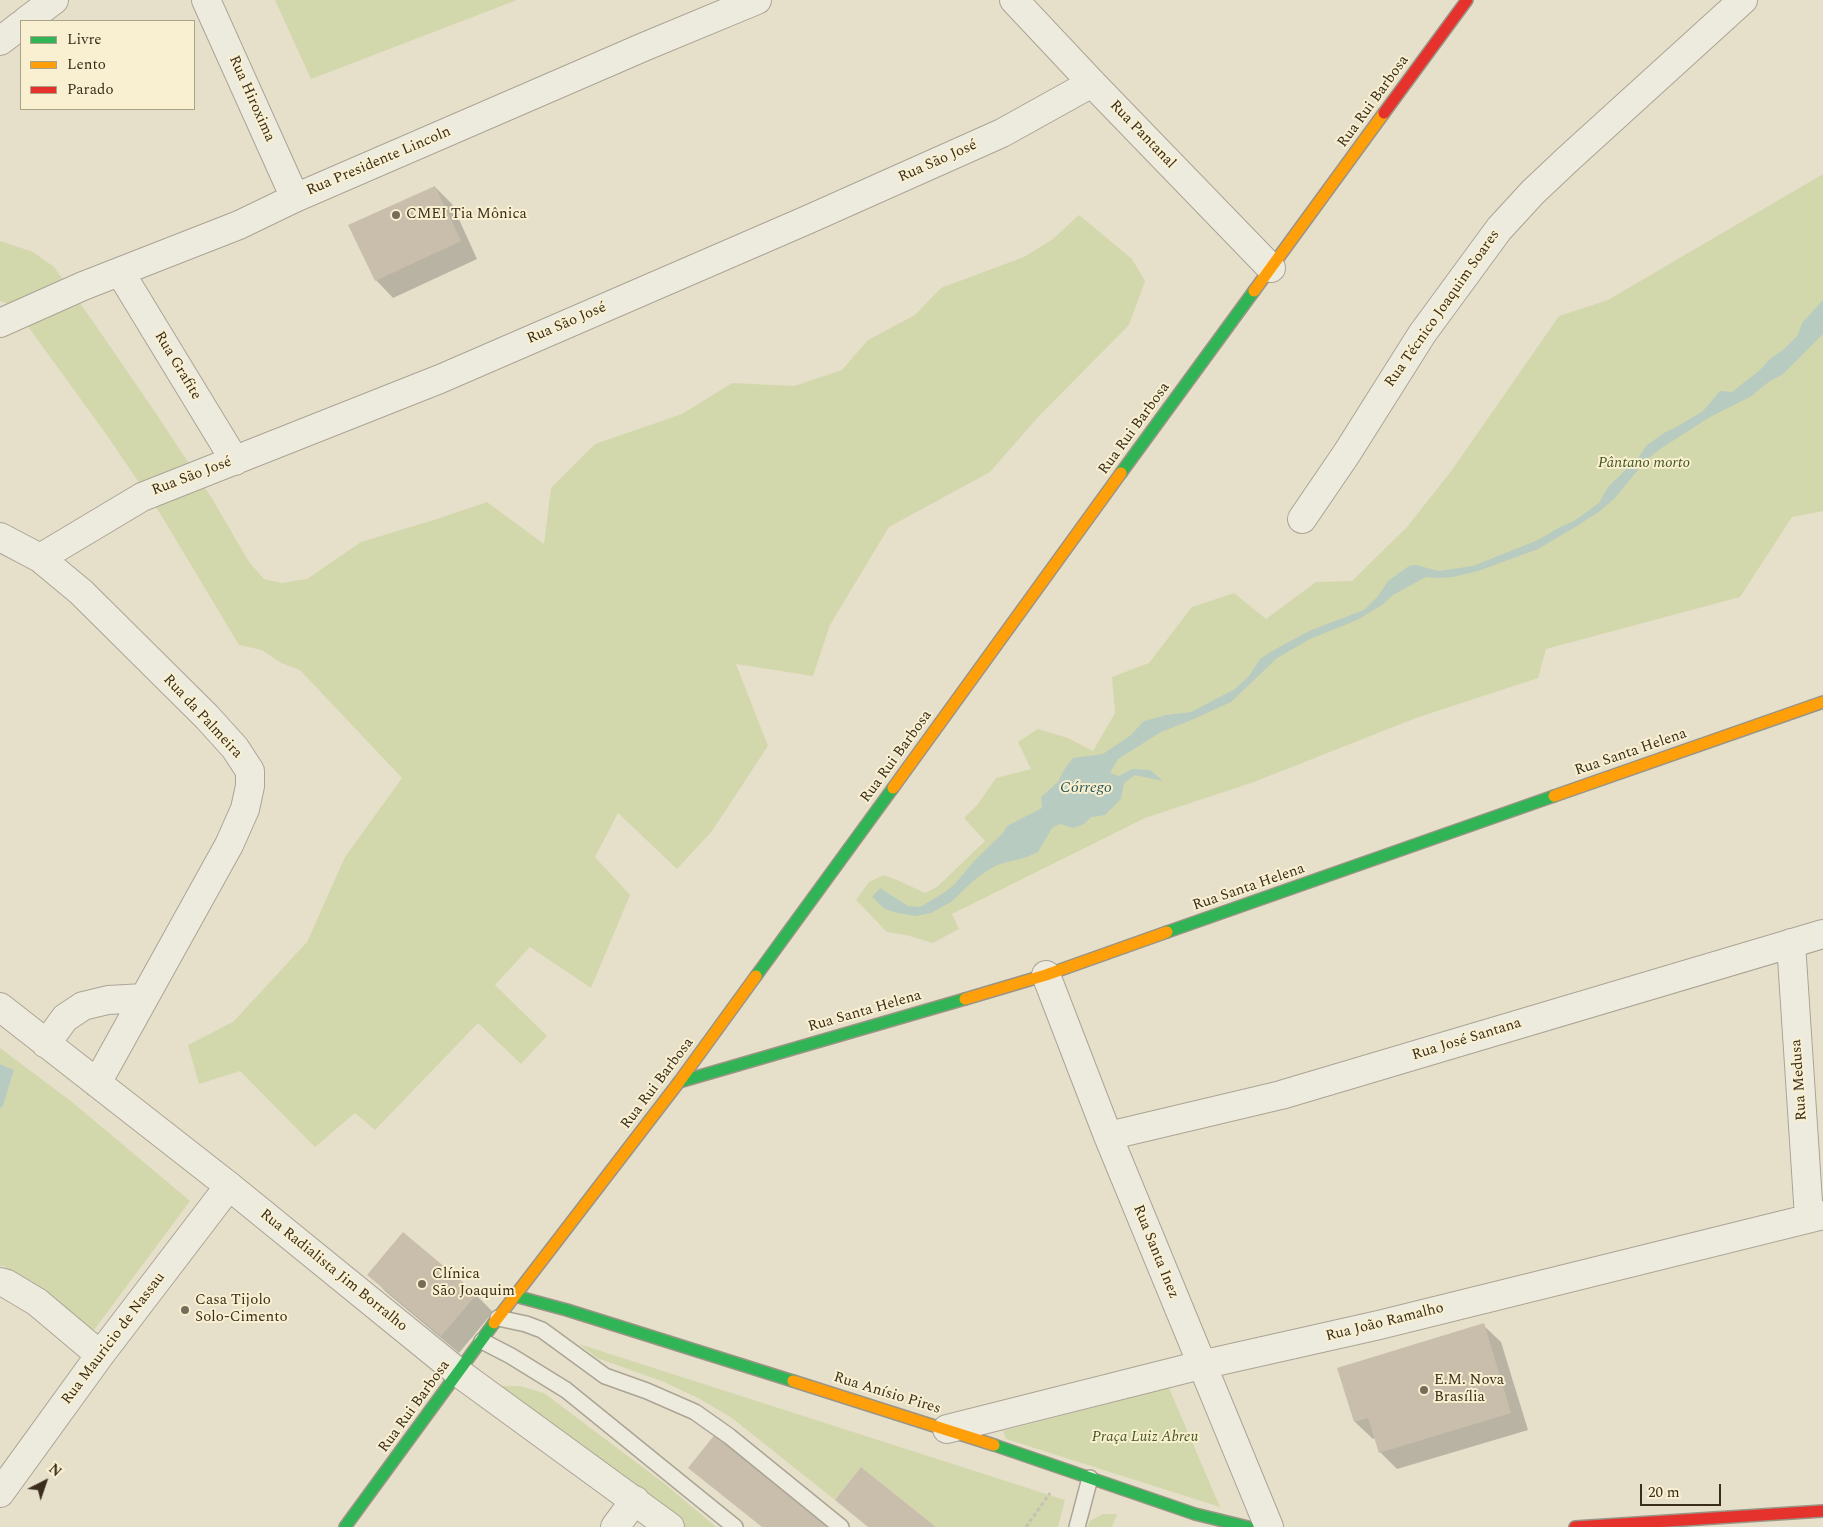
<!DOCTYPE html>
<meta charset="utf-8">
<style>
body{margin:0}
#map{position:relative;width:1823px;height:1527px;overflow:hidden;background:#e6e0cb;font-family:Spectral,serif}
canvas{display:block}
.legend{position:absolute;left:20px;top:20px;width:175px;height:90px;box-sizing:border-box;background:#f8f0d0;border:1px solid #aca288;margin:0;padding:6px 9px;list-style:none;font-size:15px;color:#3a2d1c}
.legend li{display:flex;align-items:center;gap:10px;height:25px}
.legend b{width:25px;border:1px solid #aca288}
.north{position:absolute;left:20px;top:1457px;width:50px;height:50px;-webkit-text-stroke:4px #f8f0d0;paint-order:stroke;rotate:41deg;font-size:14px;font-weight:700;line-height:20px;text-align:center;color:#3a2d1c}
.north::after{content:'';display:block;margin:auto;width:18px;height:22px;background:#3a2d1c;clip-path:polygon(50% 0,100% 100%,50% 72%,0 100%)}
.scale{position:absolute;left:1640px;top:1484px;width:81px;height:22px;box-sizing:border-box;border:2px solid #3a2d1c;border-top:0;padding-left:6px;font-size:15px;line-height:18px;white-space:nowrap;color:#3a2d1c;-webkit-text-stroke:4px #f8f0d0;paint-order:stroke}
</style>
<div id="map">
<canvas width="1823" height="1527"></canvas>
<ul class="legend">
<li><b style="height:6px;background:#30b455"></b>Livre</li>
<li><b style="height:6px;background:#ff9f0a"></b>Lento</li>
<li><b style="height:6px;background:#e5322d"></b>Parado</li>
</ul>
<div class="north">N</div>
<div class="scale">20 m</div>
</div>
<script>
const ctx = document.querySelector('canvas').getContext('2d');
ctx.lineJoin = 'round';
function fillPath(path, color) { ctx.fillStyle = color; ctx.fill(path, 'evenodd'); }
const toPath = rows => new Path2D(rows.map(r => 'M' + r).join(''));
function trace(path, color, width, dash) { ctx.strokeStyle = color; ctx.lineWidth = width; ctx.lineCap = dash ? 'butt' : 'round'; ctx.setLineDash(dash || []); ctx.stroke(path); }
function write(font, color, halo, rows, align = 'center') {
  ctx.font = font + ' Spectral,serif'; ctx.lineWidth = 4; ctx.setLineDash([]); ctx.textBaseline = 'middle'; ctx.strokeStyle = halo; ctx.fillStyle = color; for (const [text, x, y, turn = 0] of rows) {
    ctx.save(); ctx.translate(x, y); ctx.rotate((+turn || 0) * Math.PI / 180); ctx.textAlign = isNaN(turn) ? turn : align; if (halo) ctx.strokeText(text, 0, 0); ctx.fillText(text, 0, 0); ctx.restore();
  }
}
fillPath(toPath([
 [275,0,517,0,311,79],
 [1823,174,1823,511,1792,517,1740,597,1546,649,1538,678,1416,718,1254,782,1145,818,952,914,959,929,933,943,906,935,887,932,856,900,869,882,884,875,904,883,925,893,937,887,985,841,964,818,978,804,996,778,1031,769,1018,742,1038,729,1068,738,1093,751,1115,713,1112,677,1149,663,1192,607,1234,593,1266,619,1316,582,1352,581,1407,527,1452,470,1559,316,1608,300],
 [1079,215,1132,259,1145,281,1129,325,1038,417,990,472,889,527,830,625,813,676,736,664,768,746,712,831,677,869,618,813,595,857,630,895,591,988,530,947,495,985,547,1036,521,1064,478,1023,375,1130,355,1113,315,1147,240,1071,199,1084,188,1045,233,1022,307,942,345,857,402,778,300,670,281,663,262,650,239,645,161,515,106,434,24,321,8,304,0,301,0,241,33,252,54,267,92,320,157,415,213,500,249,562,264,579,282,583,307,579,361,542,437,519,487,502,544,544,551,488,595,444,682,414,732,383,794,386,842,370,868,340,915,315,941,288,1024,257,1053,239],
 [0,1048,72,1102,190,1201,91,1334,4,1266,0,1266,0,1109,3,1106,14,1070,0,1064],
 [579,1344,1065,1500,1058,1527,936,1527,861,1467,835,1500,732,1418,700,1399,664,1382,597,1358],
 [504,1386,520,1386,544,1393,665,1484,716,1527,674,1527,483,1388],
 [1169,1388,1220,1507,1006,1439,1003,1431],
 [1103,1514,1117,1514,1112,1527,1087,1527,1090,1521]
]), '#d3d7ac');
fillPath(toPath([
 [1823,300,1823,334,1782,375,1770,381,1750,397,1710,417,1660,449,1645,461,1615,498,1600,511,1577,526,1538,549,1478,571,1453,577,1437,578,1426,577,1393,595,1382,605,1357,620,1310,639,1277,658,1231,702,1189,721,1161,732,1118,759,1110,773,1119,776,1132,769,1150,770,1163,781,1135,775,1124,783,1121,799,1105,815,1091,817,1084,824,1073,828,1060,824,1052,828,1038,852,1027,857,1000,864,988,870,973,881,951,902,931,913,916,916,897,913,885,909,872,897,880,888,908,906,920,907,942,894,954,885,976,859,1003,833,1007,826,1042,808,1041,797,1058,782,1064,770,1073,758,1103,754,1131,735,1144,721,1166,715,1191,712,1235,689,1249,676,1260,659,1272,651,1309,631,1364,610,1378,596,1388,581,1409,566,1416,565,1439,571,1473,566,1538,540,1560,527,1574,521,1599,503,1608,487,1638,458,1647,445,1664,433,1678,426,1703,411,1720,391,1732,392,1760,370,1770,359,1784,349,1798,335,1802,323],
 [0,1064,14,1070,3,1106,0,1109]
]), '#b7cbc0');
fillPath(toPath([
 [435,187,452,204,477,259,393,298,376,280],
 [369,1274,476,1295,493,1312,459,1353,386,1292],
 [1483,1325,1501,1342,1528,1430,1397,1469,1380,1452,1376,1438,1373,1439,1355,1422,1338,1369]
]), '#0003');
fillPath(toPath([
 [435,186,461,241,375,281,348,225],
 [403,1232,477,1294,441,1336,367,1275],
 [1484,1323,1511,1413,1379,1453,1368,1418,1354,1422,1337,1368],
 [716,1433,834,1527,762,1527,688,1468],
 [861,1467,936,1527,868,1527,835,1500]
]), '#c9beac');
const lane = toPath([
 [498,1318,526,1324,542,1330,605,1376,647,1391,695,1412,729,1436,841,1527],
 [482,1341,511,1356,566,1390,735,1527],
 [1077,1527,1090,1478]
]);
const street = toPath([
 [206,0,295,198],
 [1014,0,1092,83,1271,268],
 [26,21,54,0],
 [0,41,21,25],
 [120,272,235,461],
 [0,323,83,286,239,225,295,198,646,46,757,0],
 [1302,519,1347,453,1422,334,1499,229,1533,192,1568,159,1743,0],
 [0,537,40,558,81,592,207,717,235,748,250,771,250,786,245,809,229,845,97,1083],
 [40,558,142,497,440,379,807,220,1002,133,1092,83],
 [1791,943,1809,1217],
 [1046,975,1108,1136,1269,1527],
 [0,1007,229,1186,459,1373,670,1527],
 [46,1044,65,1018,83,1006,108,1000,144,998],
 [1108,1136,1281,1095,1823,934],
 [0,1282,7,1284,37,1302,100,1355],
 [947,1429,1201,1365,1379,1325,1823,1215],
 [0,1493,100,1355,229,1186],
 [615,1527,635,1500]
]);
const fast = toPath([
 [1121,473,1254,291],
 [1167,932,1554,796],
 [756,976,893,788],
 [679,1082,965,999],
 [515,1296,567,1310,793,1381],
 [994,1445,1195,1514,1248,1527],
 [345,1527,494,1323]
]);
const slow = toPath([
 [1254,291,1384,113],
 [893,788,1121,473],
 [1554,796,1823,702],
 [965,999,1046,975,1167,932],
 [494,1323,679,1082,756,976],
 [793,1381,994,1445]
]);
const jam = toPath([
 [1384,113,1467,0],
 [1575,1527,1823,1511]
]);
trace(lane, '#aba495', 18);
trace(street, '#aba495', 30);
trace(fast, '#9a9485', 14);
trace(slow, '#9a9485', 14);
trace(jam, '#9a9485', 14);
trace(toPath([
 [1026,1527,1050,1493]
]), '#c6c1b4', 3, [4, 2.5]);
trace(lane, '#edeade', 15);
trace(street, '#edeade', 28);
trace(fast, '#30b455', 11);
trace(slow, '#ff9f0a', 11);
trace(jam, '#e5322d', 11);
for (const [x, y, r, color] of [
 [396,215,5,"#766c59"],
 [422,1284,5,"#766c59"],
 [185,1310,5,"#766c59"],
 [1424,1390,5,"#766c59"]
]) { const dot = new Path2D(); dot.arc(x, y, r, 0, 2 * Math.PI); ctx.fillStyle = color; ctx.fill(dot); trace(dot, '#f8f0d0', 2); }
write('15px', '#3a2d1c', '#f8f0d0', [
 ["Rua Hiroxima",251,99,66],
 ["Rua Rui Barbosa",1374,102,-54],
 ["Rua Pantanal",1142,135,46],
 ["Rua Presidente Lincoln",379,162,-23],
 ["Rua São José",938,162,-24],
 ["Rua Técnico Joaquim Soares",1443,309,-55],
 ["Rua São José",567,324,-23],
 ["Rua Grafite",177,366,59],
 ["Rua Rui Barbosa",1135,429,-54],
 ["Rua São José",192,477,-21],
 ["Rua da Palmeira",202,717,47],
 ["Rua Santa Helena",1631,753,-19],
 ["Rua Rui Barbosa",897,757,-54],
 ["Rua Santa Helena",1249,888,-19],
 ["Rua Santa Helena",865,1012,-16],
 ["Rua José Santana",1467,1040,-17],
 ["Rua Medusa",1800,1080,-94],
 ["Rua Rui Barbosa",658,1084,-53],
 ["Rua Santa Inez",1155,1252,68],
 ["Rua Radialista Jim Borralho",333,1271,39],
 ["Rua João Ramalho",1385,1323,-14],
 ["Rua Mauricio de Nassau",114,1339,-53],
 ["Rua Anísio Pires",887,1394,17],
 ["Rua Rui Barbosa",415,1407,-54]
]);
write('15px', '#3a2d1c', '#f8f0d0', [
 ["CMEI Tia Mônica",406,215],
 ["Clínica",432,1275],
 ["São Joaquim",432,1292],
 ["Casa Tijolo",195,1301],
 ["Solo-Cimento",195,1318],
 ["E.M. Nova",1434,1381],
 ["Brasília",1434,1398]
], 'left');
write('italic 15px', '#455721', '#f8f0d0', [
 ["Pântano morto",1644,464],
 ["Praça Luiz Abreu",1145,1438]
]);
write('italic 16px', '#2a595a', '#f8f0d0', [
 ["Córrego",1086,789]
]);
</script>
